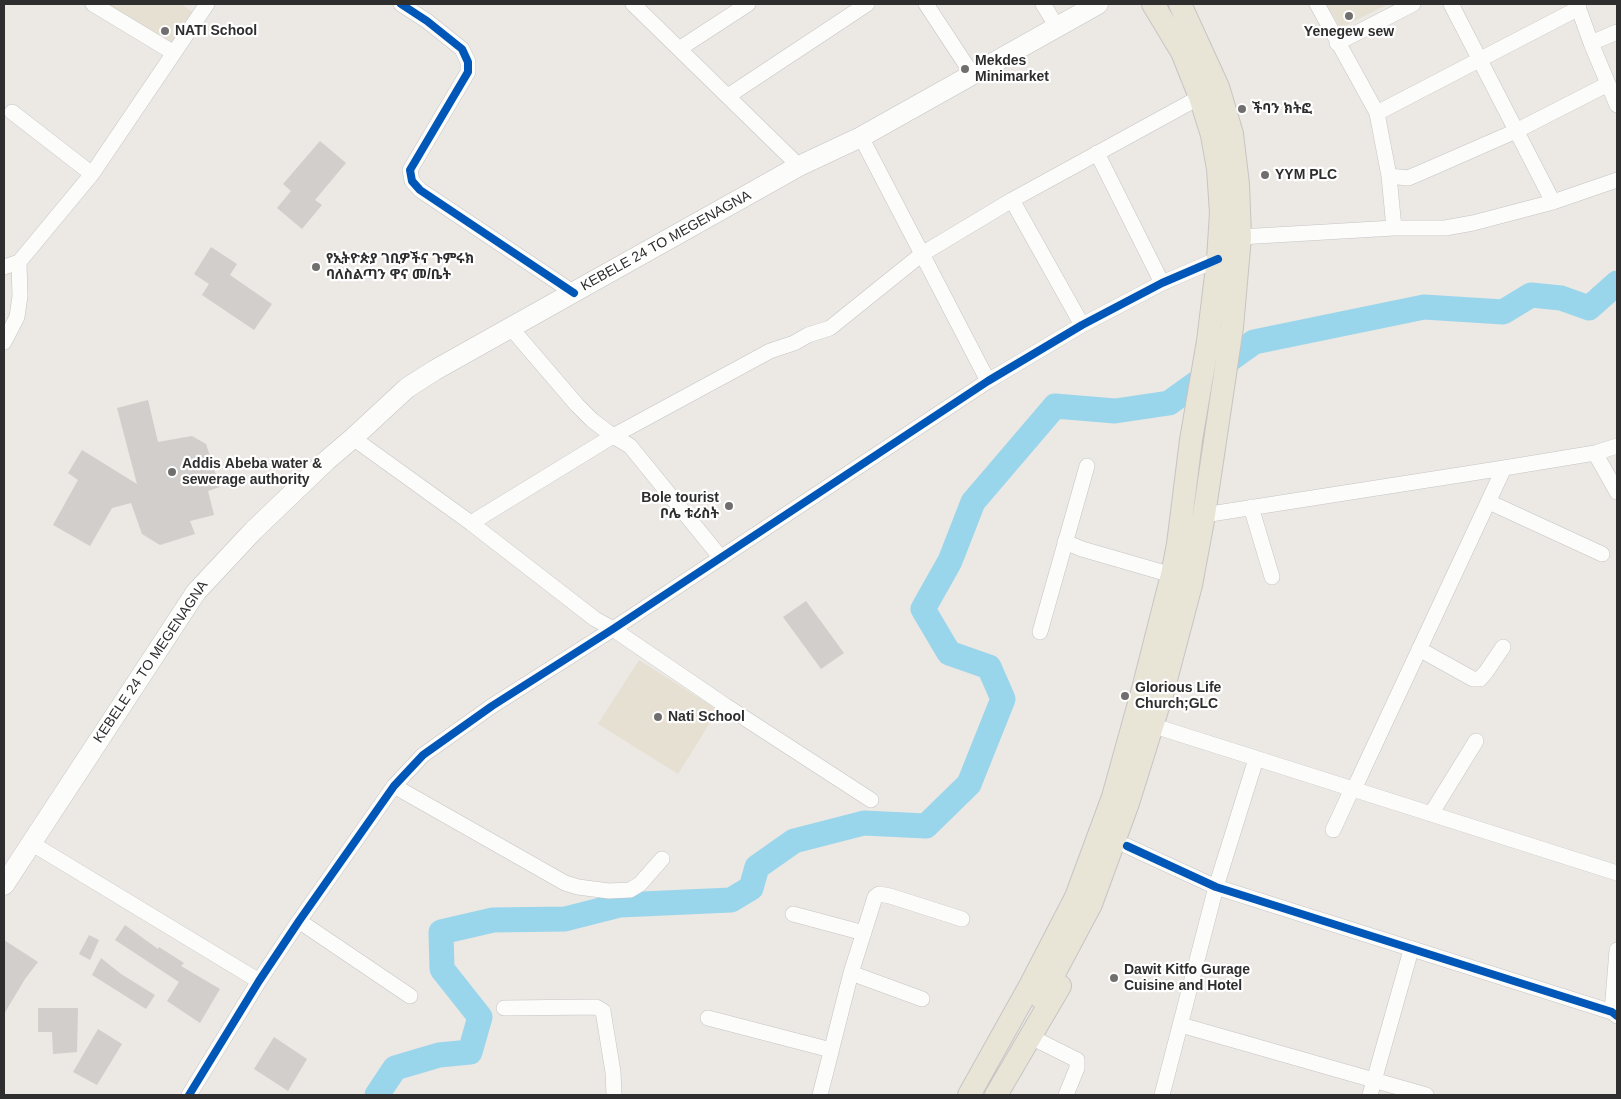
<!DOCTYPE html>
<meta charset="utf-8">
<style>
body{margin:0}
#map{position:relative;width:1621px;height:1099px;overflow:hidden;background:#ece8e4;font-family:Helvetica,sans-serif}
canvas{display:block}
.frame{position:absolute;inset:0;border:5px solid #2e2e2e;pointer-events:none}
</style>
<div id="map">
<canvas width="1621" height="1099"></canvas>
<div class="frame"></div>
</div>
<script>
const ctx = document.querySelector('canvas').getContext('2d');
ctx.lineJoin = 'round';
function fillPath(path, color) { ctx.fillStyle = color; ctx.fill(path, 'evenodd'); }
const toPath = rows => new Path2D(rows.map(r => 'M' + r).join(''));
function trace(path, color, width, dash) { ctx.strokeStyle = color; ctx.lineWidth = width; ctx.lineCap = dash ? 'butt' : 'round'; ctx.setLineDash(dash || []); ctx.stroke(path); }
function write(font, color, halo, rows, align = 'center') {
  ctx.font = font + ' Helvetica,"Noto Sans Ethiopic",sans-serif'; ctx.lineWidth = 4.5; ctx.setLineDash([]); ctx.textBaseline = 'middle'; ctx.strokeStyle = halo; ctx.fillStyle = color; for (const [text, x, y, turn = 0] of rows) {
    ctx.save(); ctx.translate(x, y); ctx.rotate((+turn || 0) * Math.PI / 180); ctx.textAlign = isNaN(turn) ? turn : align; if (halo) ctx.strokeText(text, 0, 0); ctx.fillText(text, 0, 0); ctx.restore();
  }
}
fillPath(toPath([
 [99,4,181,4,196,14,174,48],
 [1326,4,1388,4,1340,28],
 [639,660,718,710,678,774,598,724]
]), '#e6e0d3');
trace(toPath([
 [377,1095,395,1068,439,1055,470,1052,480,1017,442,969,441,932,493,920,565,919,620,905,731,900,751,888,757,867,794,841,864,823,926,826,969,784,1003,699,989,667,949,653,923,609,950,561,973,502,1055,406,1115,411,1169,403,1254,342,1424,307,1503,312,1531,295,1561,298,1589,308,1617,283]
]), '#99d6ec', 25);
fillPath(toPath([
 [320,141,346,163,315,200,322,205,302,229,277,208,291,191,283,184],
 [211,247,237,264,230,275,272,304,254,330,202,295,209,284,194,274],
 [148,400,158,442,192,436,206,444,220,487,208,491,214,515,190,521,195,534,160,545,142,534,131,503,112,508,90,546,53,525,78,480,68,473,82,450,137,484,117,408],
 [806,601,844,653,821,669,783,617],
 [125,925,158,949,159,947,184,963,181,966,220,989,200,1023,167,1001,179,982,115,940],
 [89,935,99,940,90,960,79,954],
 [4,940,38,962,25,979,4,1014],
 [101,958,121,974,155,995,146,1009,92,975],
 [38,1008,78,1008,77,1052,53,1054,52,1032,38,1032],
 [98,1029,122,1044,97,1085,73,1072],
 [274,1037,307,1059,288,1091,254,1069]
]), '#d1cecb');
const minor = toPath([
 [93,4,174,53],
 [401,4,427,21,462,49,468,62,468,72,410,170,412,181,420,190,574,293],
 [633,4,799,166],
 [926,4,972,74],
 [1043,4,1057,27],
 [1317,4,1377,113,1389,176,1394,228],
 [1451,4,1553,202],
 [1577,4,1591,43,1617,105],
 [1337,43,1413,4],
 [1591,43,1617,32],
 [679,49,748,4],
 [728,96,867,4],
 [12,112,92,174],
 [1377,113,1579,8],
 [1097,153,1162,283],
 [1389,176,1408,178,1420,173,1516,131,1608,84],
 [1012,200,1082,325],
 [1240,237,1394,228,1445,228,1473,223,1553,202,1617,180],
 [4,267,19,262,92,174,207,4],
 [511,328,577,405,592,420,613,436,630,446,721,558],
 [4,342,17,317,20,296,19,262],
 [988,381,922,254,1012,200,1200,97],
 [353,438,471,523,595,619,613,629,726,706,871,800],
 [1595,453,1617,492],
 [1489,502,1602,554],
 [1251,507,1272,577],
 [1204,515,1504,468,1595,453,1617,446],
 [471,523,613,436,770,351,794,343,808,335,830,328,922,254,861,137],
 [1065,542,1082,549,1172,575],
 [1040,632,1087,466],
 [1419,649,1473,679,1480,679,1486,672,1503,647],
 [1164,729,1617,873],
 [394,786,565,883,578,887,609,891,630,890,640,884,662,859],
 [1354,789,1504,468],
 [1431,814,1476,741],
 [1333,830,1352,789],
 [31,843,259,981],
 [1127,846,1216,887,1612,1012,1617,1016],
 [793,914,864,933],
 [299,921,410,996],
 [851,973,922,999],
 [504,1008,596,1007,603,1011,613,1072,614,1095],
 [1612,1012,1617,950],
 [708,1018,831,1050],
 [1181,1025,1426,1095],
 [1031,1037,1077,1060,1077,1068,1066,1095],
 [189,1095,259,981,299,921,394,786,423,755,492,706,613,629,988,381,1082,325,1162,283,1218,259],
 [820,1095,851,973,875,897,879,894,890,896,962,919],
 [1162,1095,1216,887,1256,759],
 [1370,1095,1411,950]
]);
const secondary = toPath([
 [4,885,196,592,253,531,326,461,353,438,407,388,435,370,799,166,861,137,1098,4]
]);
const primary = toPath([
 [1041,998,1091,904,1128,803,1163,691,1191,585,1204,515,1232,327,1240,237,1238,184,1232,134,1218,87,1180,4],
 [969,1095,1031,984,1076,897,1113,797,1143,689,1172,575,1178,544,1191,440,1208,341,1218,259,1221,213,1218,169,1212,135,1200,97,1182,52,1153,4],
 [996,1095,1060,986]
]);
trace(minor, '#c5c4c5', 16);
trace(secondary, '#c5c4c5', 21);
trace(primary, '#c6c5c4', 24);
trace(minor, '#fcfcfb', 15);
trace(secondary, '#fcfcfb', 20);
trace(primary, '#e8e4d6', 22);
trace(toPath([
 [401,4,427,21,462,49,468,62,468,72,410,170,412,181,420,190,574,293],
 [1127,846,1216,887,1612,1012,1617,1016],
 [189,1095,259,981,299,921,394,786,423,755,492,706,613,629,988,381,1082,325,1162,283,1218,259]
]), '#0057b8', 8);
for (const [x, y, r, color] of [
 [1349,16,5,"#706f6e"],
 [165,31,5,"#706f6e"],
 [965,69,5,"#706f6e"],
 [1242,109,5,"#706f6e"],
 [1265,175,5,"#706f6e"],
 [316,267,5,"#706f6e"],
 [172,472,5,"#706f6e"],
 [729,506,5,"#706f6e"],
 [1125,696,5,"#706f6e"],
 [658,717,5,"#706f6e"],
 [1114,978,5,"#706f6e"]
]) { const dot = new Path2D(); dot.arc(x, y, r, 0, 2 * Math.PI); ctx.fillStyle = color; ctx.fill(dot); trace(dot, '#fff', 2); }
write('bold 14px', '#2e2e2e', '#fff', [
 ["NATI School",175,31],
 ["Yenegew sew",1349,32,"center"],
 ["Mekdes",975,61],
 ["Minimarket",975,77],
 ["ችባን ክትፎ",1252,109],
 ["YYM PLC",1275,175],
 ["የኢትዮጵያ ገቢዎችና ጉምሩክ",326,259],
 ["ባለስልጣን ዋና መ/ቤት",326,275],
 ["Addis Abeba water &",182,464],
 ["sewerage authority",182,480],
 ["Bole tourist",719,498,"right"],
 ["ቦሌ ቱሪስት",719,514,"right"],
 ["Glorious Life",1135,688],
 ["Church;GLC",1135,704],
 ["Nati School",668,717],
 ["Dawit Kitfo Gurage",1124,970],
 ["Cuisine and Hotel",1124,986]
], 'left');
write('14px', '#2e2e2e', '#fff', [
 ["KEBELE 24 TO MEGENAGNA",666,241,-29],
 ["KEBELE 24 TO MEGENAGNA",151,662,-56]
]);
</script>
